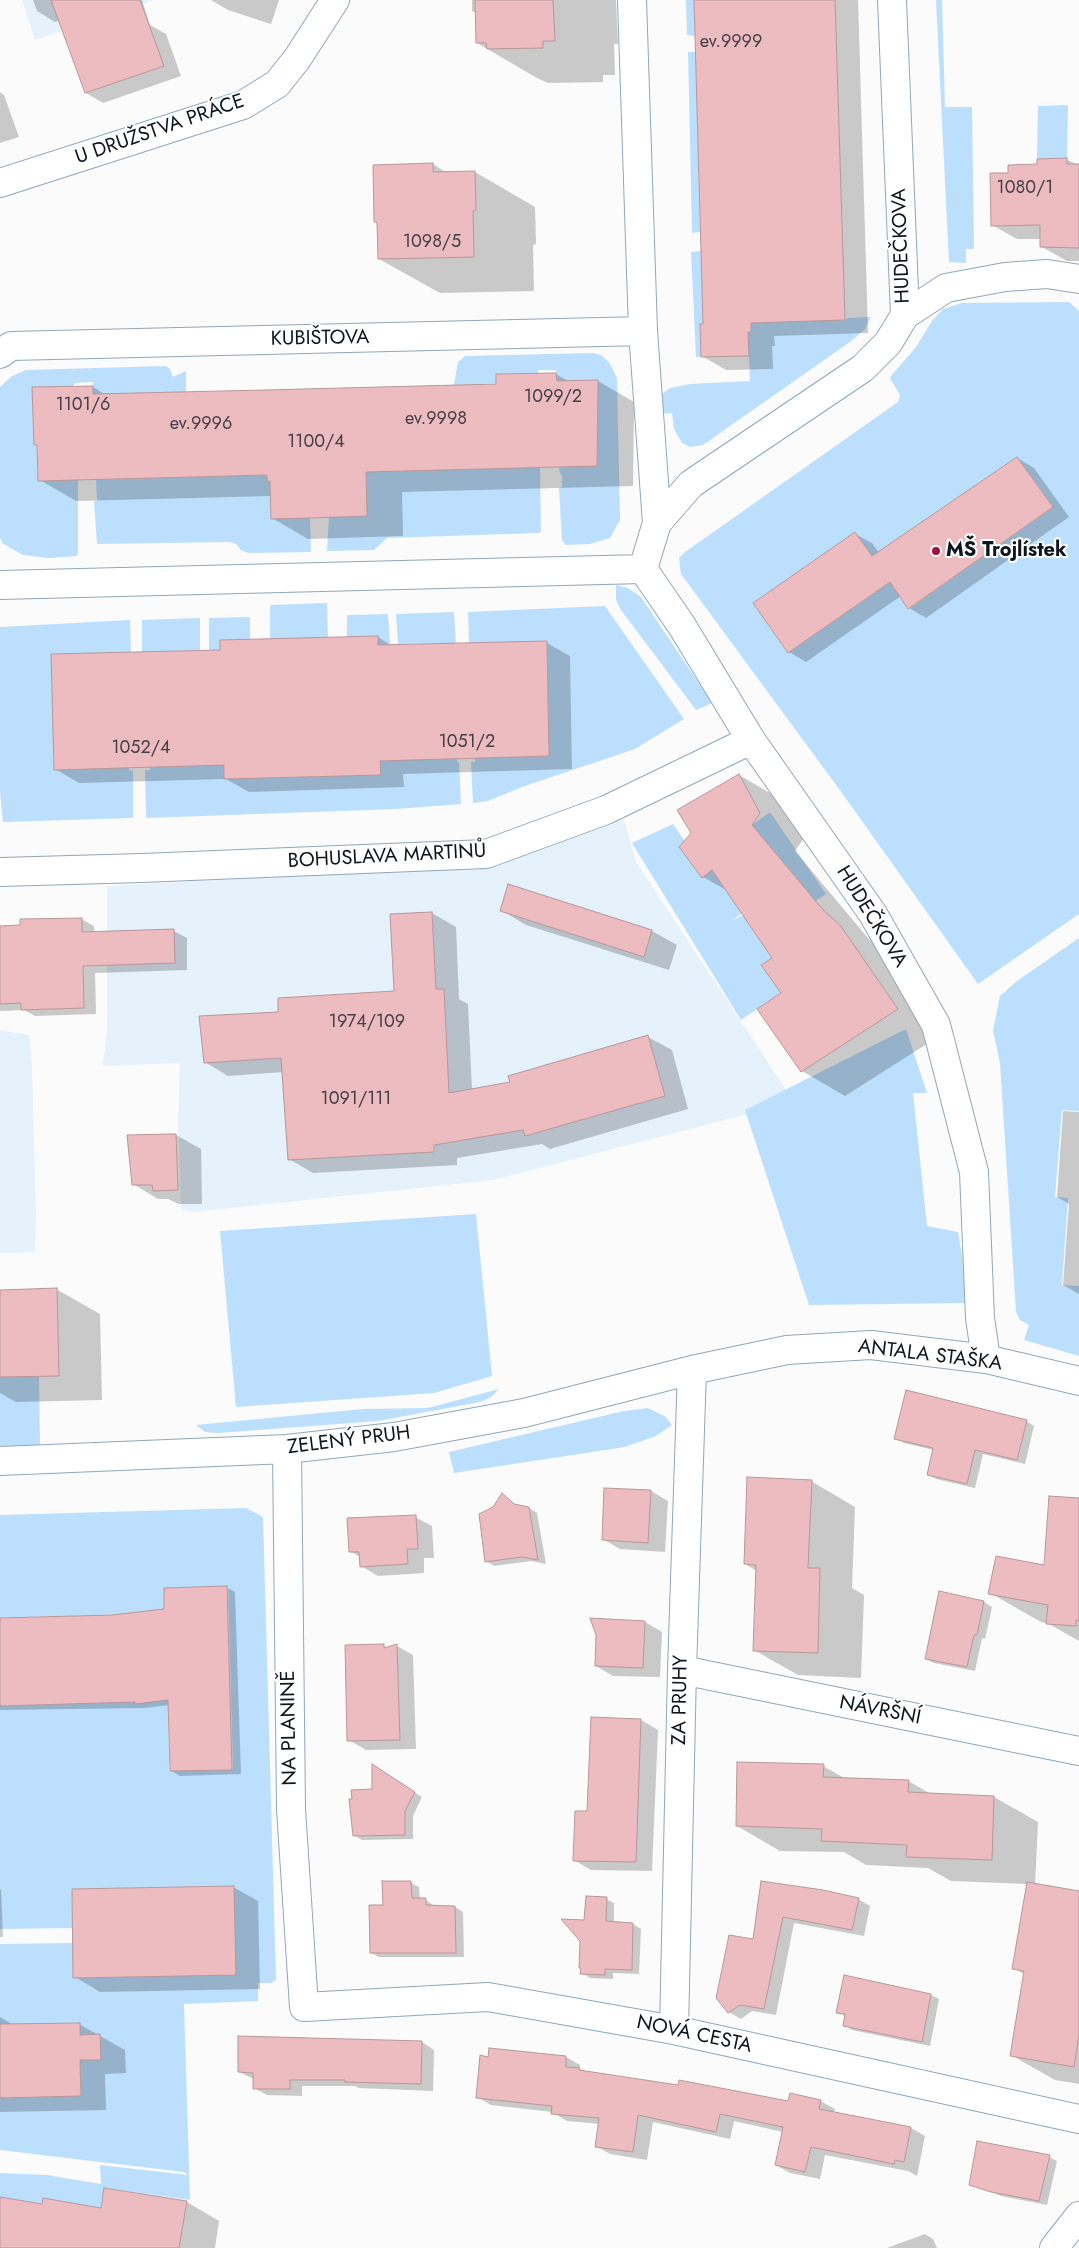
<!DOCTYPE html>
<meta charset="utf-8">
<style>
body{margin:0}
canvas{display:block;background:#fbfbfb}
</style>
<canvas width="1079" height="2248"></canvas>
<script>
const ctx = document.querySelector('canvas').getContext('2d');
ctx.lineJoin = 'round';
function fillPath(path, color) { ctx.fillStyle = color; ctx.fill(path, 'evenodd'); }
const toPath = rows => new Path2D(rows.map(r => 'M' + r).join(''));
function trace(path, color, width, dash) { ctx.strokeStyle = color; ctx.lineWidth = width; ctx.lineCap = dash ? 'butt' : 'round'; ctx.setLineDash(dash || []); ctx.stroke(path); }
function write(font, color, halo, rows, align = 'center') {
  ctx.font = font + ' Jost,sans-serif'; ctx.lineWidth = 4; ctx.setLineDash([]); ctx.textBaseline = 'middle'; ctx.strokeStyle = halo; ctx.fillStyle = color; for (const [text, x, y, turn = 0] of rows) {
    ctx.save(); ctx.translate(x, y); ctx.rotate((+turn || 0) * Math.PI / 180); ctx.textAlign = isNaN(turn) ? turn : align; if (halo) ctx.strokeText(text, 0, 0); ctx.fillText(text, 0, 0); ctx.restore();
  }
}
fillPath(toPath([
 [22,0,154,0,35,40],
 [624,820,636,862,794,1102,493,1180,193,1212,181,1209,178,1124,180,1063,103,1066,107,1032,107,886,467,867,531,853],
 [0,1030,29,1035,32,1067,36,1218,35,1252,0,1253]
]), '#e5f1fb');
fillPath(toPath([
 [686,0,694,0,695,36,687,35],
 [936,0,942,0,945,107,972,107,974,249,966,249,966,263,949,262],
 [688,52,696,52,700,232,692,233],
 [1068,105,1067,158,1037,159,1038,106],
 [701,251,703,324,700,324,701,357,696,357,691,252],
 [1069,302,1079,311,1079,914,978,984,842,793,681,574,679,558,685,552,898,402,900,395,890,378,891,376,916,347,932,321,943,309,962,303],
 [1017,457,1053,507,909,609,890,582,788,653,753,603,855,532,872,557],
 [871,317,865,329,850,342,703,445,690,447,682,443,674,429,672,413,660,414,657,398,670,388,690,384,750,381,748,332,751,332,751,325,748,323,844,320,848,318],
 [593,353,601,355,609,362,617,378,620,520,610,538,590,544,566,545,562,540,559,488,562,487,562,474,560,474,559,467,597,466,598,380,557,381,556,370,538,370,538,373,497,374,496,383,454,385,458,362,465,356],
 [166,366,170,369,173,377,186,371,186,392,93,394,93,382,75,383,37,445,38,481,78,480,78,553,77,556,48,558,23,555,2,543,0,537,0,387,12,376,26,370],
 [540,467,541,532,538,533,387,538,374,550,327,551,329,517,367,516,366,472],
 [267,475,267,482,270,481,271,519,310,518,311,552,248,553,241,550,236,544,229,542,97,544,94,501,97,501,96,480],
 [616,585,628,588,641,597,712,703,696,710,621,610,616,600],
 [327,603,328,638,270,639,270,605],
 [605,606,684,719,635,749,522,787,488,801,473,803,471,762,475,762,474,740,483,758,549,756,547,642,480,642,480,644,469,644,468,612],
 [454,612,456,645,445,645,445,643,398,644,396,614],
 [388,614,390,644,378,645,378,636,347,637,347,615],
 [250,617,250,640,220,640,220,650,209,650,209,618],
 [200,618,200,650,153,652,142,654,142,620],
 [130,620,131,654,118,653,52,654,54,770,121,768,120,750,128,750,129,770,133,771,133,818,3,822,0,792,0,627],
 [456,740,457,762,459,762,461,804,396,809,146,818,145,770,150,770,150,761,156,767,224,765,225,779,380,775,380,761],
 [770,812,826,894,808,906,752,825],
 [673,824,686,843,711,869,700,877,712,870,742,913,731,921,743,915,772,958,761,965,762,966,791,986,741,1020,632,843],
 [1079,938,1079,1111,1062,1110,1055,1197,1068,1198,1062,1285,1079,1286,1079,1356,1024,1340,1029,1325,1020,1320,1016,1312,1000,1063,993,1031,1000,996,1017,981],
 [906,1029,927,1093,913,1093,927,1226,958,1232,970,1303,809,1305,745,1110],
 [476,1214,492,1376,434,1393,236,1407,220,1231],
 [39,1376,40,1446,0,1448,0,1377],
 [499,1389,491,1397,480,1402,378,1421,218,1433,205,1432,196,1425,363,1409,428,1408],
 [648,1408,666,1417,672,1425,656,1436,625,1447,454,1473,449,1452,624,1411],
 [246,1508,263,1517,276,1980,271,1983,258,1983,258,2001,184,2004,190,2200,105,2188,101,2208,43,2198,42,2204,0,2197,0,2173,47,2175,101,2184,100,2165,188,2175,184,2172,0,2150,0,2098,81,2096,80,2060,101,2059,100,2034,80,2035,80,2023,0,2024,0,1944,73,1943,74,1978,235,1975,233,1886,72,1889,72,1928,0,1929,0,1706,135,1702,168,1680,169,1771,233,1770,228,1586,164,1588,166,1647,132,1614,0,1618,0,1515]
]), '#bcdffe');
fillPath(toPath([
 [33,0,142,0,150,25,166,34,181,76,103,103,86,93,60,20,55,22,37,11],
 [211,0,279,0,271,24,228,10],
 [472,0,616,0,618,44,614,44,615,75,603,75,603,82,548,83,537,78,477,43,476,13,472,11],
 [695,0,858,0,868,333,774,336,775,346,772,346,773,369,726,370,702,356,704,325],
 [0,92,4,95,19,137,0,143],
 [1038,160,1067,160,1079,165,1079,261,1067,261,1042,247,1042,239,1017,239,992,225,1009,175,1038,165],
 [433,164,447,173,475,172,535,207,536,244,533,245,534,291,440,293,379,259,378,223,375,222],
 [556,374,570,382,598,381,634,402,633,486,402,492,403,536,308,539,272,518,272,496,76,501,40,480,93,387,106,395,498,385],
 [1017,458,1034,468,1069,517,926,618,909,608,901,596,806,662,789,652,855,534,872,543,879,553],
 [378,637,392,646,547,643,570,656,572,769,403,774,404,787,249,792,226,779,79,783,55,769,221,651],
 [739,775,782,800,804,838,795,851,868,938,883,951,941,1035,845,1096,802,1071,774,958,728,891,703,877,692,833],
 [501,910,652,931,677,945,669,970,526,925],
 [432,913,456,927,459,999,468,1004,472,1090,511,1083,648,1037,672,1050,688,1109,550,1149,542,1144,457,1158,457,1165,313,1173,289,1159,283,1072,228,1076,205,1062,280,1014,396,993],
 [81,919,94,926,94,932,174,931,187,938,187,970,95,973,96,1014,35,1016,24,1010,0,1011,0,927,21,926],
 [1063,1111,1079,1112,1079,1294,1063,1285,1069,1204,1057,1197],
 [176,1135,201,1149,202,1204,179,1204,168,1199,158,1199,133,1184],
 [56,1289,100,1314,102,1400,16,1402,0,1393,0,1291],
 [1026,1421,1034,1426,1025,1464,983,1454,975,1488,936,1479,928,1474,934,1450,904,1443,896,1438],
 [811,1481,855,1507,852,1588,864,1595,861,1678,798,1675,754,1650,757,1571,745,1564],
 [651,1491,668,1501,665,1552,620,1549,603,1539],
 [503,1495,518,1506,529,1508,537,1513,546,1564,531,1561,494,1566,486,1561,494,1508],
 [1079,1499,1079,1641,1049,1624,1041,1622,990,1593,1045,1567],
 [415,1517,432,1526,434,1558,424,1558,424,1573,378,1576,361,1566,360,1557,350,1551],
 [226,1587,235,1592,241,1774,180,1776,172,1771,170,1705,145,1708,0,1710,0,1619,112,1616,165,1610],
 [984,1602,992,1607,985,1639,982,1638,975,1671,934,1663,926,1659],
 [645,1622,662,1632,660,1677,613,1676,596,1666],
 [384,1646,388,1648,397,1646,413,1655,416,1749,366,1750,349,1740,346,1647],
 [641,1720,658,1730,652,1871,591,1870,574,1860,588,1813],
 [823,1766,846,1779,908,1781,931,1794,994,1797,1038,1822,1035,1885,1079,1893,1079,2084,1055,2080,1011,2055,1025,1975,1014,1968,1028,1884,951,1881,928,1868,866,1865,844,1852,780,1851,737,1826],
 [380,1771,422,1797,413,1816,413,1839,362,1840,354,1835],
 [384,1882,411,1883,419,1887,420,1900,426,1900,434,1906,455,1907,463,1912,464,1957,379,1957,371,1953,384,1906],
 [763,1883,858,1899,870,1906,864,1936,794,1923,776,2015,752,2011,741,2019,729,2012,754,1941],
 [233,1887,258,1901,260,1989,100,1992,75,1977],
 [0,1889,1,1890,3,1937,0,1937],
 [606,1899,614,1903,614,1923,633,1924,641,1929,639,1974,613,1973,613,1979,590,1978,582,1973,586,1922],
 [931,1995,939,1999,930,2046,852,2030,844,2025,846,2017,838,2012],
 [0,2017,14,2025,79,2024,125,2050,126,2073,105,2074,106,2110,0,2112],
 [422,2042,434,2050,433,2091,359,2088,355,2086,302,2086,302,2096,267,2095,254,2088,254,2079,239,2072],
 [490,2049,566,2057,580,2065,580,2069,584,2072,789,2103,820,2101,835,2109,834,2113,911,2128,925,2136,917,2176,908,2171,825,2155,820,2179,790,2173,776,2165,783,2132,734,2121,730,2139,653,2122,647,2160,610,2154,596,2146,600,2124,567,2121,552,2112,491,2105,477,2097],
 [1049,2157,1057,2161,1047,2205,1001,2196,971,2184],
 [0,2198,43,2205,102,2209,187,2202,219,2221,215,2248,0,2248],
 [925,2234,933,2239,937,2248,887,2248]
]), '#0003');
const building = toPath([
 [51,0,140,0,164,66,85,93,51,0],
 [475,0,553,0,555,41,543,41,543,48,487,49,486,43,476,43,475,0],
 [694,0,835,0,845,320,751,323,751,332,748,332,749,356,701,357,700,324,703,324,694,0],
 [1067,158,1067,164,1079,164,1079,248,1040,247,1040,225,991,226,990,173,1008,173,1008,165,1037,164,1037,159,1067,158],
 [433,163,433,172,475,171,476,210,473,211,474,257,378,259,377,222,374,222,373,165,433,163],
 [556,373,557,381,598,380,597,466,366,472,367,516,310,518,271,519,270,481,267,482,267,475,38,481,37,445,34,445,32,387,93,386,93,394,265,390,496,384,496,374,556,373],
 [1017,457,1053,507,908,609,890,582,788,653,753,603,855,532,872,556,1017,457],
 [378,636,378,645,547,641,549,756,380,761,381,775,224,779,224,765,54,770,51,654,220,650,220,640,378,636],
 [739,774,760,813,752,825,824,911,840,925,898,1009,801,1072,757,1009,781,993,761,965,772,958,712,870,702,878,679,847,691,833,677,810,739,774],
 [508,884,652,930,644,957,500,911,508,884],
 [432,912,436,989,444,989,449,1093,510,1082,508,1076,648,1035,665,1096,525,1136,523,1130,434,1145,434,1152,288,1160,281,1058,204,1063,199,1016,278,1012,278,998,394,991,390,914,432,912],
 [82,918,82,932,174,929,175,963,83,966,84,1008,21,1010,21,1003,0,1004,0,926,20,925,20,919,82,918],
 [170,1134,176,1134,178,1190,153,1191,152,1185,132,1185,127,1135,170,1134],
 [57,1288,59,1376,0,1377,0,1290,57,1288],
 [906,1390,1027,1420,1017,1460,975,1450,967,1484,927,1475,933,1448,894,1439,906,1390],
 [747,1477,812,1480,808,1568,820,1568,818,1653,753,1651,756,1565,744,1564,747,1477],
 [604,1488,651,1490,648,1543,602,1540,604,1488],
 [502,1493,514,1504,529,1507,538,1560,522,1557,485,1562,479,1514,493,1507,502,1493],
 [1049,1496,1079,1498,1079,1621,1076,1620,1076,1626,1046,1624,1048,1605,988,1594,996,1556,1044,1565,1049,1496],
 [416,1515,418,1549,407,1549,408,1564,360,1567,359,1552,349,1552,347,1518,416,1515],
 [227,1586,232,1770,170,1771,168,1700,135,1704,135,1702,0,1706,0,1618,112,1615,164,1609,164,1588,227,1586],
 [939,1591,984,1601,977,1635,974,1635,967,1667,925,1659,939,1591],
 [590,1618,645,1621,643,1668,595,1666,596,1635,590,1618],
 [384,1644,384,1648,397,1644,400,1740,347,1741,345,1645,384,1644],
 [591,1717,641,1719,636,1862,573,1861,575,1811,587,1811,591,1717],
 [737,1762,824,1764,823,1777,909,1780,908,1792,994,1796,992,1860,906,1857,907,1845,821,1841,822,1829,736,1826,737,1762],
 [372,1764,415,1792,405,1811,405,1835,353,1836,349,1799,352,1799,351,1790,372,1789,372,1764],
 [382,1881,411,1881,412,1898,426,1898,426,1905,455,1906,456,1953,370,1953,369,1905,383,1905,382,1881],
 [761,1881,823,1890,859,1898,852,1930,783,1917,764,2009,740,2005,728,2013,716,1998,729,1935,753,1939,761,1881],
 [1027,1882,1079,1891,1079,2035,1074,2067,1010,2056,1024,1971,1012,1969,1027,1882],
 [234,1886,236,1975,73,1978,72,1889,234,1886],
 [586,1896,607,1897,606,1921,633,1923,632,1970,605,1969,605,1975,580,1974,581,1968,579,1968,580,1941,561,1919,584,1920,586,1896],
 [844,1975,931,1994,922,2042,843,2026,845,2014,836,2013,844,1975],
 [80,2023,80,2035,100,2034,101,2060,80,2060,81,2096,0,2098,0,2024,80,2023],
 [238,2036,422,2041,421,2084,345,2082,345,2080,290,2080,290,2089,253,2089,253,2073,238,2072,238,2036],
 [489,2048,566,2056,566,2067,580,2068,579,2070,678,2085,679,2080,788,2101,790,2093,821,2100,819,2109,911,2127,904,2162,895,2160,894,2164,811,2147,805,2172,775,2165,783,2127,720,2114,716,2132,638,2115,633,2152,595,2147,599,2118,551,2114,552,2106,476,2098,480,2055,488,2057,489,2048],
 [977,2141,1050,2155,1039,2201,991,2192,969,2185,977,2141],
 [104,2188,187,2201,179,2248,0,2248,0,2197,42,2204,43,2198,101,2208,104,2188]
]);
fillPath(building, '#edbcc1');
trace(building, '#b7979a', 1);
const minor = toPath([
 [632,0,643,331,657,523],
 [892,0,905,315,888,343,863,368,691,484,657,523,643,569,682,626,751,740,873,914,936,1025,974,1172,980,1318,986,1359],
 [0,183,243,105,277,84,297,59,335,0],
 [905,315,946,288,1005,277,1047,274,1079,279],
 [0,354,11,346,643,331],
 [0,585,643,569],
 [0,872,142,868,486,854,606,810,751,740],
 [287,1449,291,1809,304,2007,488,1997,674,2030,1079,2119],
 [0,1461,287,1449,394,1437,524,1413,692,1370,787,1350,871,1345,986,1359,1079,1381],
 [682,1670,1079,1751],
 [674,2030,682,1670,692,1370],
 [1054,2248,1079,2216]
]);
trace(minor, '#90a6ba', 30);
trace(minor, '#fff', 28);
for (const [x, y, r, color] of [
 [936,551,5,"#a60d40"]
]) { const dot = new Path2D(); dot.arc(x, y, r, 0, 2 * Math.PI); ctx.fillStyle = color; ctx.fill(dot); trace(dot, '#fff', 2); }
write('18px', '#453f46', null, [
 ["ev.9999",731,43],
 ["1080/1",1025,189],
 ["1098/5",432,243],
 ["1099/2",553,398],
 ["1101/6",83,406],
 ["ev.9998",436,420],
 ["ev.9996",201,425],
 ["1100/4",316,443],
 ["1051/2",467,743],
 ["1052/4",141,749],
 ["1974/109",367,1023],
 ["1091/111",356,1100]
]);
write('20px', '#0d151d', '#fff', [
 ["U DRUŽSTVA PRÁCE",160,130,-19],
 ["HUDEČKOVA",902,246,-92],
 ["KUBIŠTOVA",320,339,-1],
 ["BOHUSLAVA MARTINŮ",387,857,-3],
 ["HUDEČKOVA",871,917,58],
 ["ANTALA STAŠKA",930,1356,7],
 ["ZELENÝ PRUH",349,1441,-7],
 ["ZA PRUHY",681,1700,-89],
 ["NÁVRŠNÍ",880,1711,11],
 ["NA PLANINĚ",290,1728,-91],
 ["NOVÁ CESTA",694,2035,12]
]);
write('bold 20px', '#0d151d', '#fff', [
 ["MŠ Trojlístek",946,551]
], 'left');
</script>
